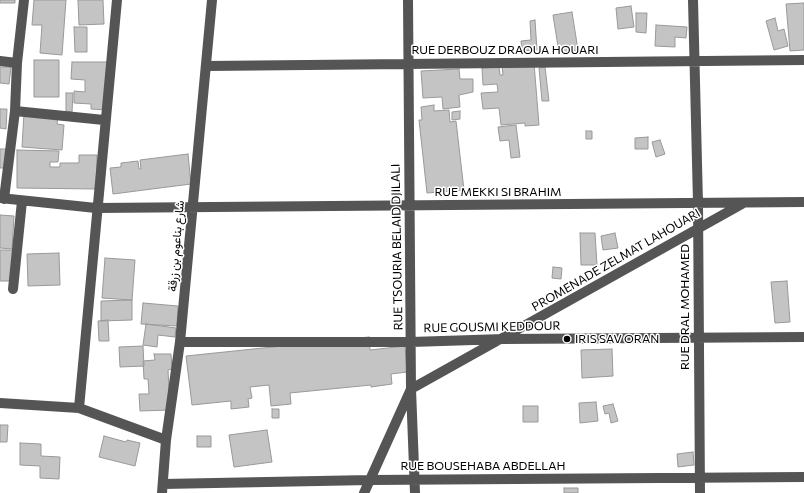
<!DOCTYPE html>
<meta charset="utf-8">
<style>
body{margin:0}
canvas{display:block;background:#fff}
</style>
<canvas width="804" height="493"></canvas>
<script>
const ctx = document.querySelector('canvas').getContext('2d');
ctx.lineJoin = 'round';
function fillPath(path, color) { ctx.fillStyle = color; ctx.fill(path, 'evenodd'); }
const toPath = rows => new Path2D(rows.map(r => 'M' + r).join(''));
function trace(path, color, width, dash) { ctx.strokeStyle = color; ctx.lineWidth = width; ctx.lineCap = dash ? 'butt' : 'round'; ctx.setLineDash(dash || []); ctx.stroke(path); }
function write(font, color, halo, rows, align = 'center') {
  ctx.font = font + ' Commissioner,Vazirmatn,sans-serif'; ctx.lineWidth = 3; ctx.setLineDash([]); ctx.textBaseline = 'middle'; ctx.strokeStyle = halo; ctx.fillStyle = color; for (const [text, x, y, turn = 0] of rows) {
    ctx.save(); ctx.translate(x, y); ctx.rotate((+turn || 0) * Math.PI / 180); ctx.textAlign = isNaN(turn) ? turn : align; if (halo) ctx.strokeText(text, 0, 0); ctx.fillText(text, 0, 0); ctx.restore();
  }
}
const building = toPath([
 [0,0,15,0,15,3,0,3,0,0],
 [34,0,66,0,62,55,40,53,42,25,32,25,34,0],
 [78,0,103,0,104,24,79,25,78,0],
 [804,3,804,50,790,51,786,4,804,3],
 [631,6,634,27,618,29,616,8,631,6],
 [572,12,578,50,559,53,553,15,572,12],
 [636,13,647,13,646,33,636,32,636,13],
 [775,18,778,31,784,29,788,46,774,50,766,21,775,18],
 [535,20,537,50,522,51,521,41,531,40,530,21,535,20],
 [656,25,687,27,686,38,675,37,675,47,655,46,656,25],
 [74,27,87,27,87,52,75,52,74,27],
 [34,60,59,60,59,97,34,97,34,60],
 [72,62,107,62,107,110,91,109,91,104,74,103,74,91,85,92,85,80,71,79,72,62],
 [534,63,539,125,525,126,525,123,501,125,499,108,483,109,481,93,498,92,497,84,483,85,482,68,499,67,500,75,503,75,502,65,534,63],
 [0,67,11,67,9,84,0,83,0,67],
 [545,67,549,101,542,101,539,68,545,67],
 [459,69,460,79,473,79,473,92,459,95,460,107,443,109,442,97,423,98,421,71,459,69],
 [66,93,73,93,72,112,66,111,66,93],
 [434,105,434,111,449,110,450,122,456,121,464,190,427,193,419,120,422,120,421,107,434,105],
 [0,109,7,109,6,129,0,128,0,109],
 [460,111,460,119,452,120,452,112,460,111],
 [24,113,58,115,57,124,64,125,62,150,22,147,24,113],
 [516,125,520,157,511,158,509,140,500,141,498,127,516,125],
 [586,131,592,131,592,139,586,139,586,131],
 [648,137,648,149,635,149,635,138,648,137],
 [660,140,665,154,656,157,652,142,660,140],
 [0,149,6,149,7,168,0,168,0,149],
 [17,150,59,151,58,162,50,162,50,167,60,167,60,163,79,163,79,155,97,155,96,189,17,188,17,150],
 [188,154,191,184,113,194,110,168,121,167,121,163,138,161,139,169,141,169,140,160,188,154],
 [0,215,14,216,12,249,0,248,0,215],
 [580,233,595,233,597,265,581,265,580,233],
 [615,233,618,248,603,250,601,236,615,233],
 [0,250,13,250,12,281,0,281,0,250],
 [59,253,60,285,28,286,27,254,59,253],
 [105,258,135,260,132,300,102,298,105,258],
 [553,267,562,268,561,279,552,278,553,267],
 [787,281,790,322,775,323,771,282,787,281],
 [132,300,132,320,101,321,101,301,132,300],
 [143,303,178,306,177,326,141,324,143,303],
 [108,320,109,341,99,341,98,321,108,320],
 [146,324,176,328,175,337,158,335,157,347,143,345,146,324],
 [369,337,370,350,405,346,407,372,391,374,392,384,371,387,371,385,290,393,291,404,271,406,269,385,250,387,252,398,248,399,249,407,231,409,231,401,192,405,186,356,369,337],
 [143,346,144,366,120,367,119,347,143,346],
 [612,349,613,376,582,378,581,350,612,349],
 [154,354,171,354,172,369,168,370,170,410,140,411,139,394,149,394,148,379,144,379,143,361,155,360,154,354],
 [596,402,598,421,580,423,579,403,596,402],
 [613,404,618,421,611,423,609,413,605,414,603,406,613,404],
 [523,406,538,406,538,422,523,422,523,406],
 [272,409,279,409,279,418,272,418,272,409],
 [0,425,8,425,7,442,0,442,0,425],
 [267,430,272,462,234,467,229,435,267,430],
 [104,436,126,442,127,440,140,443,135,466,99,457,104,436],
 [197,436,211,436,211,447,197,447,197,436],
 [20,443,41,444,41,456,60,457,59,479,40,478,40,466,20,465,20,443],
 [693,452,694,465,678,467,677,454,693,452],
 [564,488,578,488,578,493,564,493,564,488]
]);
fillPath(building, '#c4c4c4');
trace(building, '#999', 1);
trace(toPath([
 [408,0,411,389,415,493],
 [693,0,698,203,700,493],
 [0,61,17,63],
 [207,66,804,60],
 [15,111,104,120],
 [0,198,96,208,804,202],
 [4,199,15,111,17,63,24,0],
 [13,289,22,201],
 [180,342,411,342,504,339,804,337],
 [0,403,79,408,166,440],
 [79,408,117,0],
 [163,484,370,480,804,477],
 [162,493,166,440,180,342,212,0],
 [364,493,411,389,742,204]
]), '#555', 10);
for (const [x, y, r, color] of [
 [567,339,4,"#000"]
]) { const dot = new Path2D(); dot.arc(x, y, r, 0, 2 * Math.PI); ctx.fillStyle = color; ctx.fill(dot); trace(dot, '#fff', 1.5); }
write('12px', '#000', '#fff', [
 ["RUE DERBOUZ DRAOUA HOUARI",505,50],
 ["RUE MEKKI SI BRAHIM",498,192],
 ["شارع بناعوم بن زرقة",176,246,-85],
 ["RUE TSOURIA BELAID DJILALI",397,247,-91],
 ["PROMENADE ZELMAT LAHOUARI",616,260,-30],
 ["RUE DRAL MOHAMED",685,307,-90],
 ["RUE GOUSMI KEDDOUR",492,327,-1],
 ["RUE BOUSEHABA ABDELLAH",483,466]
]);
write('12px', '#000', '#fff', [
 ["IRIS SAV ORAN",575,339]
], 'left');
</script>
